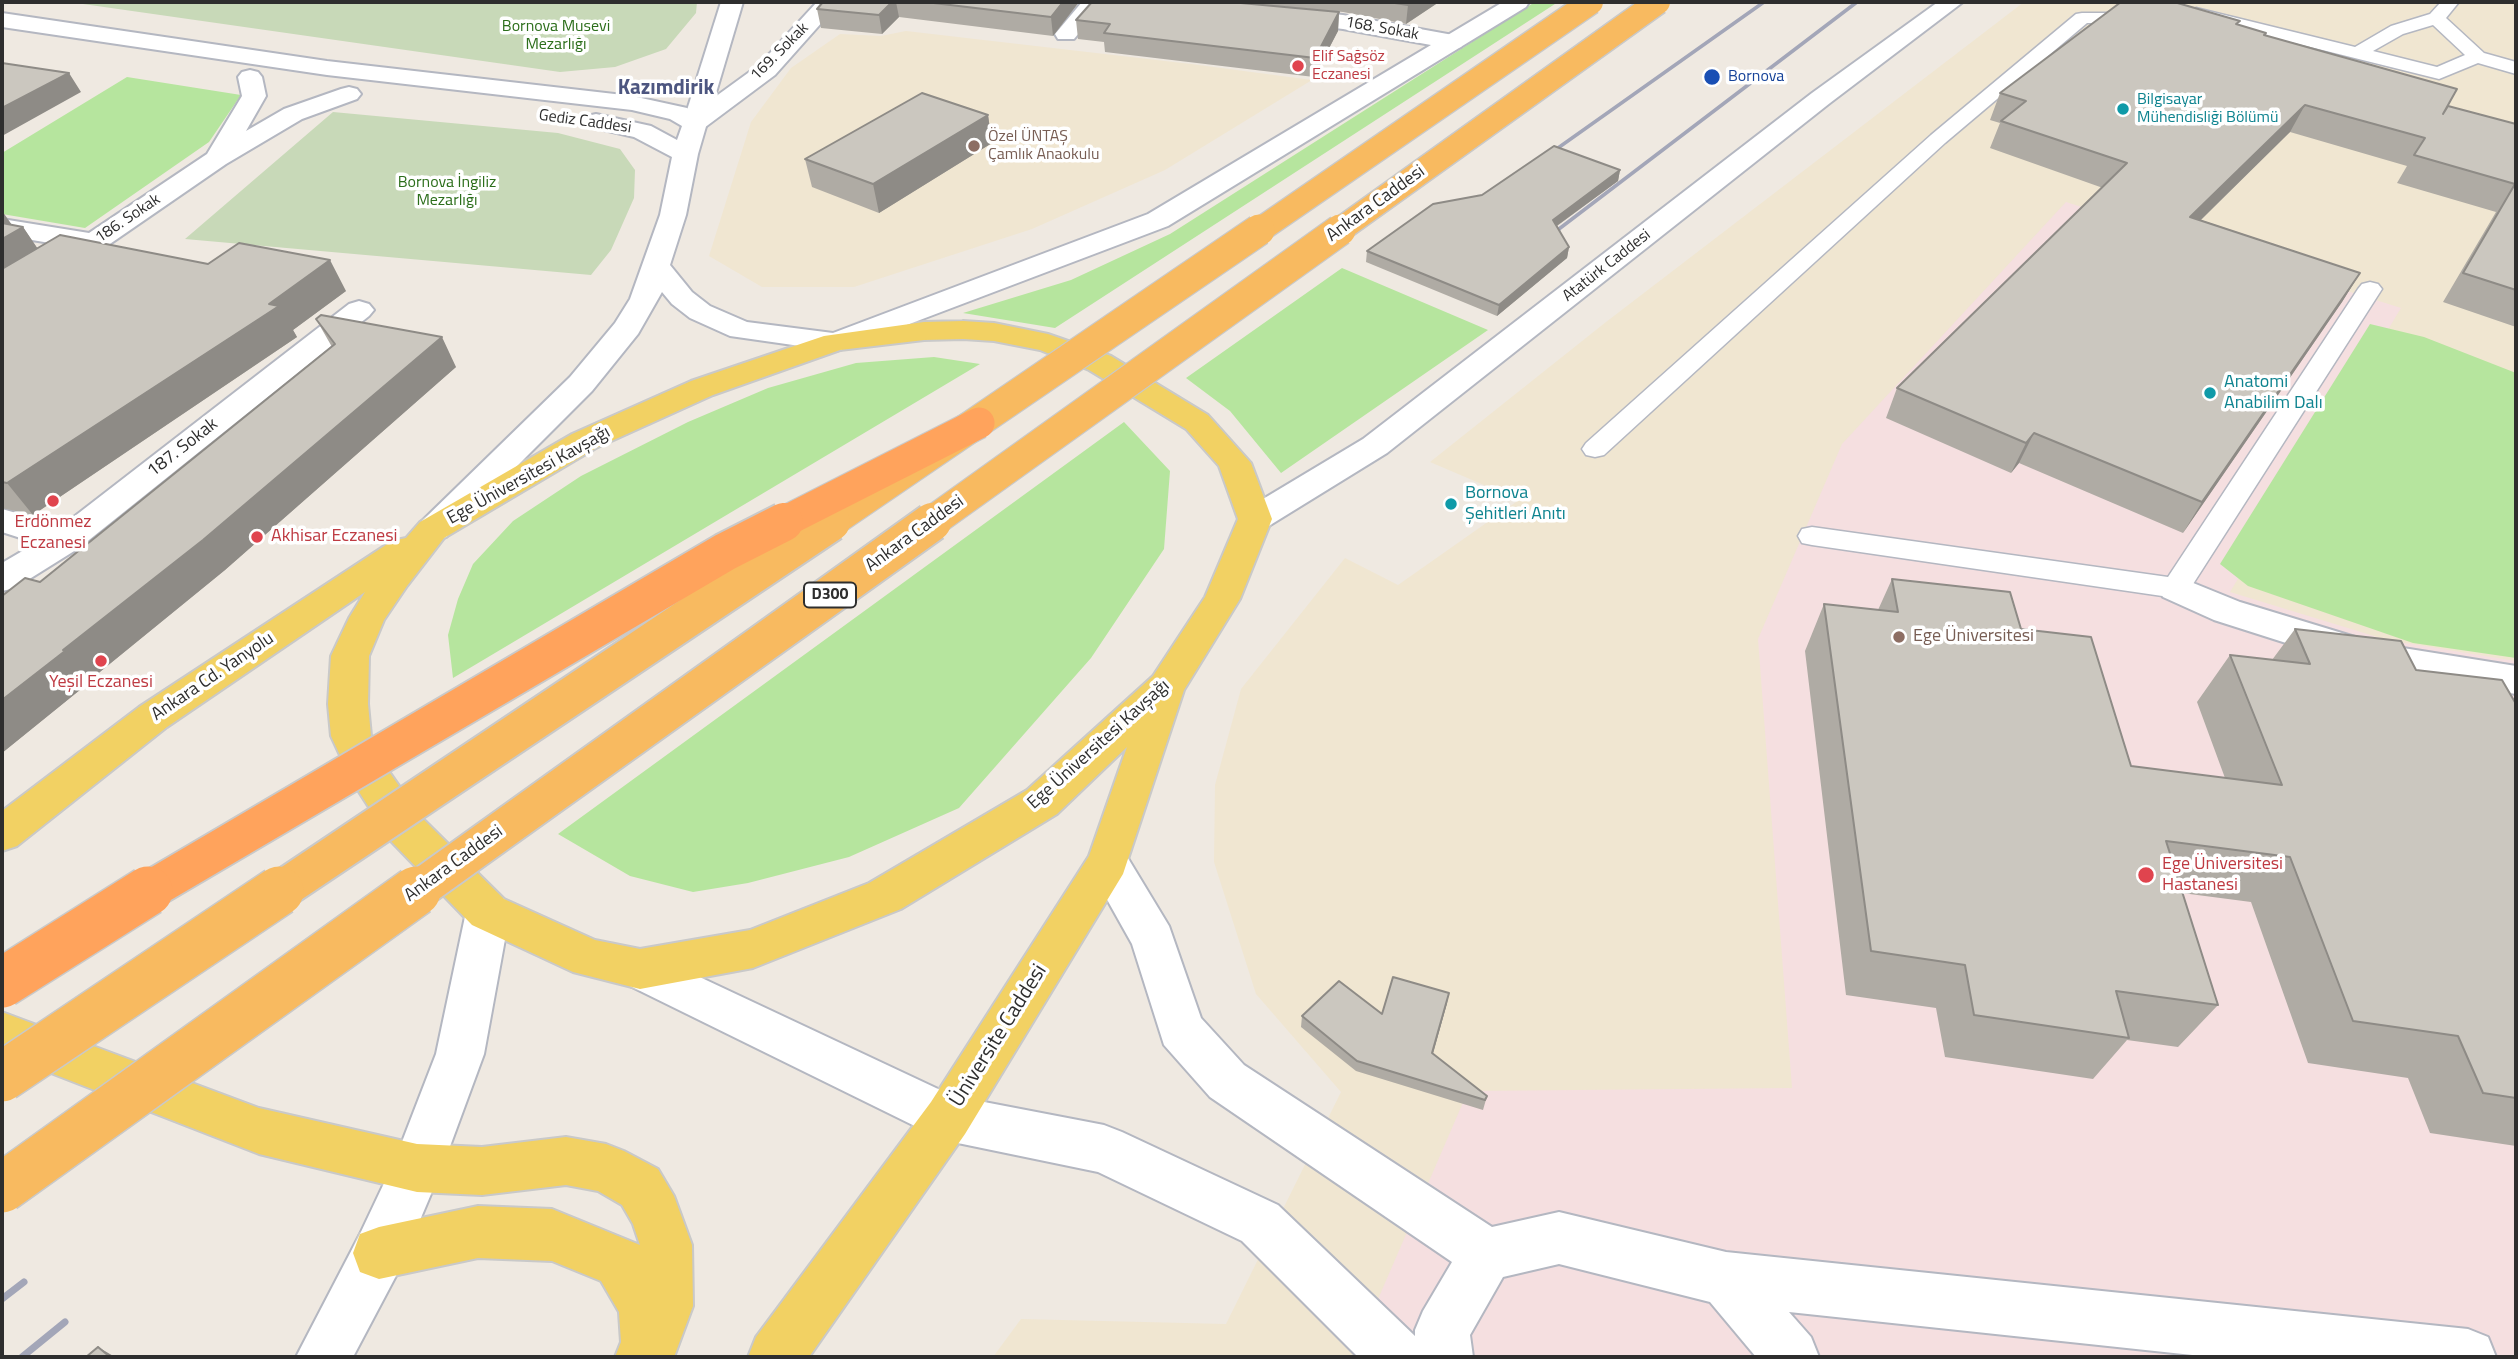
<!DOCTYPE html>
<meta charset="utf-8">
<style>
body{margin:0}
#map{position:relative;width:2518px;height:1359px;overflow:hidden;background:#efe9e1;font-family:"Titillium Web",sans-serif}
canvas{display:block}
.frame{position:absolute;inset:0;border:4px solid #2e2e2e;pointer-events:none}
</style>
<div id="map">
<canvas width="2518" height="1359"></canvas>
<div class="frame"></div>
</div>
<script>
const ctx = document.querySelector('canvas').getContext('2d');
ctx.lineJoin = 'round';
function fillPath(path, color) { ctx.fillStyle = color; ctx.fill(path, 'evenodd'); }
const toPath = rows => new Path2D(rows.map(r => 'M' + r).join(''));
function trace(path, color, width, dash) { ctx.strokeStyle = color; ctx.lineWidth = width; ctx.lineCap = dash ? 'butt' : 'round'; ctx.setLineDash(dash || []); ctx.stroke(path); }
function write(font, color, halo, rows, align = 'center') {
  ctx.font = font + ' "Titillium Web",sans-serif'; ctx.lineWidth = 7; ctx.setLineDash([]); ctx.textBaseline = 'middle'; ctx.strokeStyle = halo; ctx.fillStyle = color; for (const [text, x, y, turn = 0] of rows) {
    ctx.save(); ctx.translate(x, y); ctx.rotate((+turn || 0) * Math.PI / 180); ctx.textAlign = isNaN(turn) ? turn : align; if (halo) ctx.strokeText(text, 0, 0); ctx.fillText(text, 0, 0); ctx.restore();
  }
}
fillPath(toPath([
 [2024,2,2516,2,2516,1357,993,1357,1021,1319,1226,1324,1341,1092,1256,994,1214,862,1215,785,1241,689,1345,558,1398,585,1519,500,1430,462,1606,322],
 [906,31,1191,64,1312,80,1165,170,1032,229,854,287,762,287,709,256,751,122,791,68,840,34,881,36]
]), '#f0e6d1');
fillPath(toPath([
 [2066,202,2401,308,2230,592,2387,640,2516,661,2516,1357,1353,1357,1468,1091,1792,1088,1758,639,1842,444]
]), '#f5dfe0');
fillPath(toPath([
 [1535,2,1558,2,1055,328,963,313,1071,280,1170,234],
 [127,77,241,95,209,142,85,228,2,214,2,153],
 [1342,268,1488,330,1281,473,1230,411,1186,378],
 [2370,324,2424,337,2516,373,2516,658,2413,643,2248,586,2220,564],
 [934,357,980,364,453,678,448,635,458,599,473,564,513,521,581,476,688,422,768,388,856,363],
 [1124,422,1170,471,1164,549,1091,658,959,808,849,857,748,883,693,892,630,876,558,834]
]), '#b6e59e');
fillPath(toPath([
 [69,2,697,2,696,13,666,49,615,67,560,72],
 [333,112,558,133,620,149,635,170,634,198,611,250,591,275,185,239]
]), '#c8d9b8');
const service = toPath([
 [2441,2,2459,2,2446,18,2484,53,2516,62,2516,74,2478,63,2439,79,2190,17,2187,13,2196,8,2355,47,2391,26,2430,14,2441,2],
 [2433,25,2465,55,2437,67,2373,51,2403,34,2433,25],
 [2082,13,2141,13,2150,18,2141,23,2087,23,1945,143,1604,455,1595,457,1586,455,1582,449,1586,443,1931,135,2076,14,2082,13],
 [2370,282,2378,284,2382,289,2186,595,2176,598,1812,545,1802,543,1798,536,1802,529,1812,527,2168,577,2358,289,2362,284,2370,282]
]);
const pedestrian = toPath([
 [1082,2,1105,2,1074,39,1058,39,1055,34,1082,2]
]);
const minor = toPath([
 [817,2,840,2,775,75,704,128,695,130,686,128,683,123,686,118,759,65,817,2],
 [1286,9,1343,15,1453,35,1461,37,1464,42,1461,47,1453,49,1343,29,1278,21,1275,16,1278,11,1286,9],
 [250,70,258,72,262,77,266,96,246,131,284,109,341,89,349,87,357,89,361,94,357,99,302,119,226,164,104,248,12,304,2,307,2,286,68,246,2,235,2,219,89,233,207,154,242,96,238,77,242,72,250,70],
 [359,301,369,304,374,310,369,316,79,548,15,588,2,591,2,563,36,543,2,532,2,509,62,526,349,304,359,301],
 [2176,576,2240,602,2378,644,2516,666,2516,694,2377,672,2214,620,2163,597,2158,588,2163,579,2176,576],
 [1108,844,1123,850,1169,926,1201,1018,1244,1065,1492,1227,1559,1212,1726,1252,2468,1329,2488,1337,2496,1357,2211,1357,1789,1312,1811,1337,1819,1357,1756,1357,1710,1302,1559,1264,1503,1277,1470,1335,1473,1357,1358,1357,1242,1241,1098,1172,948,1141,931,1134,624,983,617,969,624,955,640,949,953,1096,1104,1125,1122,1132,1278,1205,1415,1336,1415,1330,1423,1311,1452,1262,1210,1097,1164,1045,1132,944,1086,862,1093,850,1108,844]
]);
const tertiary = toPath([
 [721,2,743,2,707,123,704,128,695,130,686,128,683,123,721,2]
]);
const secondary = toPath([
 [1503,2,1529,2,1526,7,1168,226,846,348,835,351,730,336,690,318,672,304,662,292,638,334,592,391,446,537,434,540,422,537,417,529,422,521,570,377,615,323,630,299,660,215,672,157,634,137,587,126,584,121,587,116,596,114,651,126,677,140,682,126,670,119,632,110,327,75,2,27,2,13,327,61,632,96,687,108,707,123,698,154,686,215,670,265,692,292,710,306,747,322,833,333,1148,214,1503,2],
 [1938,2,1963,2,1830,103,1387,453,1267,527,1255,530,1243,527,1238,519,1243,511,1363,439,1812,93,1938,2],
 [488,893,504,899,510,912,484,1054,442,1168,398,1272,353,1357,296,1357,360,1234,395,1160,436,1054,466,912,472,899,488,893]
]);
const primary = toPath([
 [963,321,994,323,1048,334,1111,356,1208,415,1251,463,1272,519,1240,599,1184,690,1123,874,965,1134,809,1357,748,1357,756,1337,931,1102,1089,856,1127,747,1057,814,901,909,753,968,640,989,573,972,472,925,390,840,352,781,331,736,328,704,331,656,349,618,365,592,167,727,17,846,2,851,2,811,139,707,392,541,406,538,420,522,572,434,691,381,824,336,924,322,963,321],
 [963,339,994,341,1040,350,1089,370,1186,429,1219,466,1238,519,1205,597,1153,676,1027,790,869,883,750,930,640,949,595,940,504,899,420,816,383,763,371,736,368,704,369,656,384,620,407,586,444,538,596,448,713,395,840,350,924,340,963,339],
 [2,1012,259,1108,417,1144,482,1147,566,1137,606,1144,624,1151,658,1169,674,1196,692,1245,693,1306,674,1357,615,1357,621,1342,619,1312,601,1281,552,1261,478,1258,379,1279,360,1272,353,1253,360,1234,379,1227,478,1206,552,1209,640,1245,633,1224,622,1205,598,1191,566,1185,482,1195,417,1192,259,1154,2,1054,2,1012]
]);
trace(service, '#b4b7c1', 3);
trace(pedestrian, '#b4b7c1', 4);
trace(minor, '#b4b7c1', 4);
trace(tertiary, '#b4b7c1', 4);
trace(secondary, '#b4b7c1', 4);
trace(primary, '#c9c9c9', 4);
fillPath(service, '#fff');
fillPath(pedestrian, '#fff');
fillPath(minor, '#fff');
fillPath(tertiary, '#fff');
fillPath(secondary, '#fff');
fillPath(primary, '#f2d163');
trace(toPath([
 [1541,160,1764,2],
 [1555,232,1857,2]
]), '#a3a6b8', 3.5);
trace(toPath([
 [1542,242,1558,230]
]), '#a3a6b8', 4.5);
trace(toPath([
 [2,1299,24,1282],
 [22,1357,65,1322]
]), '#a3a6b8', 7);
const trunkBridgeFar3 = toPath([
 [1257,232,1591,2],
 [1337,232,1658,2]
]);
const trunkBridgeFar2 = toPath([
 [828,524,1259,230],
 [929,524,1340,230]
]);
const trunkBridgeFar1 = toPath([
 [277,893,831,522],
 [414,893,932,522]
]);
const trunkBridge = toPath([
 [2,1077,279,891],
 [2,1188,416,891]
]);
const motorwayBridgeFar2 = toPath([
 [780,524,979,423]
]);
const motorwayBridgeFar1 = toPath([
 [145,893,725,552,784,522]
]);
const motorwayBridge = toPath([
 [2,983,148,891]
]);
trace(trunkBridgeFar3, '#c9c9c9', 27, []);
trace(trunkBridgeFar2, '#c9c9c9', 33, []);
trace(trunkBridgeFar1, '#c9c9c9', 42, []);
trace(trunkBridge, '#c9c9c9', 52, []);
trace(motorwayBridgeFar2, '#c9c9c9', 33, []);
trace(motorwayBridgeFar1, '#c9c9c9', 42, []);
trace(motorwayBridge, '#c9c9c9', 52, []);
trace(trunkBridgeFar3, '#f8ba60', 24);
trace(trunkBridgeFar2, '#f8ba60', 31);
trace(trunkBridgeFar1, '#f8ba60', 38);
trace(trunkBridge, '#f8ba60', 49);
trace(motorwayBridgeFar2, '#ffa35c', 31);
trace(motorwayBridgeFar1, '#ffa35c', 38);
trace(motorwayBridge, '#ffa35c', 49);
fillPath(toPath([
 [823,2,1079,2,1053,36,899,17,882,34,821,28,817,9],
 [1232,2,1439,2,1406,24,1343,12],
 [1339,12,1338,31,1314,77,1105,52,1104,42,1078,39,1076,20],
 [2238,25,2266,33,2265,35,2443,114,2516,124,2516,327,2443,302,2496,212,2397,183,2407,166,2290,132,2201,220,2360,273,2342,302,2183,533,2019,463,2011,473,1886,418,1897,388,2103,188,1990,148,2000,123,1990,120,2000,93],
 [988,115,992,143,879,213,812,187,805,159],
 [1620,170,1618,181,1557,226,1569,247,1567,258,1497,316,1366,262,1367,251],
 [2,211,12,225,23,227,37,248,346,291,293,330,297,337,33,515,2,508],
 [316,319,456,367,225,570,90,680,91,681,2,753,2,596,40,582,332,347],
 [1892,579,2021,629,2131,766,2225,778,2197,702,2230,655,2272,660,2295,629,2516,704,2516,1146,2430,1133,2408,1078,2308,1063,2251,902,2182,893,2218,1005,2178,1047,2127,1040,2093,1079,1945,1057,1936,1008,1846,995,1805,651,1824,604,1878,610],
 [1447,1003,1433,1054,1487,1096,1483,1110,1356,1071,1301,1027,1302,1016,1382,1014]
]), '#afaba4');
fillPath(toPath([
 [892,2,896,2,899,17,882,34,879,15],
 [1063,2,1079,2,1053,36,1051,17],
 [1413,2,1439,2,1406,24,1408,5],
 [1339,12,1338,31,1314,77,1315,58],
 [69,73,81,92,2,136,2,108],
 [2305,105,2290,132,2175,245,2190,217],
 [988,115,992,143,879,213,873,184],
 [1620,170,1618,181,1551,230,1553,220],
 [2,211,16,231,23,227,44,258,2,283],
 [1569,247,1567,258,1497,316,1499,305],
 [330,260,346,291,293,330,297,337,33,515,7,483],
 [2360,273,2342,302,2183,533,2202,502],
 [442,337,456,367,225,570,90,680,91,681,2,753,2,700],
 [2034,433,2019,463,2011,473,2026,443],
 [1449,993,1447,1003,1430,1063,1432,1053],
 [98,1347,115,1357,110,1357]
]), '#8e8b86');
const building = toPath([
 [823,2,892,2,879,15,817,9,823,2],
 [925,2,1063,2,1051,17,925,2],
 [1092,2,1230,2,1339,12,1315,58,1104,33,1110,24,1076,20,1092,2],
 [1388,2,1413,2,1408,5,1388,2],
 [2121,2,2174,2,2240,21,2236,24,2266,33,2264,35,2457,89,2443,114,2448,106,2516,124,2516,290,2463,273,2515,184,2414,155,2425,138,2305,105,2190,217,2360,273,2202,502,2034,433,2026,443,1897,388,2127,163,2001,121,2026,101,2000,93,2121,2],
 [2,63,69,73,2,108,2,63],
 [922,93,988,115,873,184,805,159,922,93],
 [1554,146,1620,170,1553,220,1569,247,1499,305,1367,251,1433,204,1482,195,1554,146],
 [2,223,23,227,2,239,2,223],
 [60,235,208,264,239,243,330,260,269,304,279,306,7,483,2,482,2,269,60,235],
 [321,315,442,337,203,540,63,650,65,651,2,700,2,596,25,578,40,582,335,344,316,319,321,315],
 [1892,579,2010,592,2021,629,2091,637,2131,766,2282,785,2230,655,2310,664,2295,629,2401,641,2416,670,2502,680,2516,704,2516,1098,2483,1093,2458,1036,2353,1021,2290,857,2166,841,2218,1005,2116,991,2129,1038,1974,1015,1965,965,1871,951,1824,604,1898,612,1892,579],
 [1393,977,1449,993,1432,1053,1487,1096,1485,1100,1357,1061,1302,1016,1339,981,1382,1014,1393,977],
 [98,1347,110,1357,86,1357,98,1347]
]);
fillPath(building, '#cbc7bf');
trace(building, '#8e8b86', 2);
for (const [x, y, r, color] of [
 [1298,66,7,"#e0444e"],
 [1712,77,9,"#1a4fb4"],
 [2123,109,7,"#0f9aa8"],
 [974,146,7,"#8d6e63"],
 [2210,393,7,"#0f9aa8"],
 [53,501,7,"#e0444e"],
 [1451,504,7,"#0f9aa8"],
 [257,537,7,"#e0444e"],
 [1899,637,7,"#8d6e63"],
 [101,661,7,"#e0444e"],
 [2146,875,9,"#e0444e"]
]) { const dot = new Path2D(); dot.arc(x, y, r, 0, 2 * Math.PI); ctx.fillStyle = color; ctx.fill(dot); trace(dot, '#fff', 2.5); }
write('16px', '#2c6e1b', '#fff', [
 ["Bornova Musevi",556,27],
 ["Mezarlığı",556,45],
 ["Bornova İngiliz",447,183],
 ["Mezarlığı",447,201]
]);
write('16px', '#2e2e2e', '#fff', [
 ["168. Sokak",1382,29,10],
 ["169. Sokak",780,52,-45],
 ["Gediz Caddesi",585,122,8],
 ["186. Sokak",128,219,-34],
 ["Atatürk Caddesi",1607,266,-38]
]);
write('16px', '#be3a42', '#fff', [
 ["Elif Sağsöz",1312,57],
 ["Eczanesi",1312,75]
], 'left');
write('16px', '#164399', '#fff', [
 ["Bornova",1728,77]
], 'left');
write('16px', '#0d838f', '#fff', [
 ["Bilgisayar",2137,100],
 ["Mühendisliği Bölümü",2137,118]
], 'left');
write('16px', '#785e54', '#fff', [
 ["Özel ÜNTAŞ",988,137],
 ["Çamlık Anaokulu",988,155]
], 'left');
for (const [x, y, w] of [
 [830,595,52]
]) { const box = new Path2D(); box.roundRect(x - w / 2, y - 12.5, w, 25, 5); ctx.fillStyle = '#fff'; ctx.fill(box); trace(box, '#2e2e2e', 2); }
write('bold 16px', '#2e2e2e', null, [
 ["D300",830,595]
]);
write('18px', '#2e2e2e', '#fff', [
 ["Ankara Caddesi",1376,204,-36],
 ["187. Sokak",183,448,-38],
 ["Ege Üniversitesi Kavşağı",529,476,-29],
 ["Ankara Caddesi",915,534,-36],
 ["Ankara Cd. Yanyolu",213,677,-34],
 ["Ege Üniversitesi Kavşağı",1099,745,-42],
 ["Ankara Caddesi",454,864,-36]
]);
write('18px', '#0d838f', '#fff', [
 ["Anatomi",2224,383],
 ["Anabilim Dalı",2224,404],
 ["Bornova",1465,494],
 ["Şehitleri Anıtı",1465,515]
], 'left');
write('18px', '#be3a42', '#fff', [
 ["Erdönmez",53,523],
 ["Eczanesi",53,544],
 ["Akhisar Eczanesi",271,537,"left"],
 ["Yeşil Eczanesi",101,683],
 ["Ege Üniversitesi",2162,865,"left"],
 ["Hastanesi",2162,886,"left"]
]);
write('18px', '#785e54', '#fff', [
 ["Ege Üniversitesi",1913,637]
], 'left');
write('bold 21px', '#4d5680', '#fff', [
 ["Kazımdirik",666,89]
]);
write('21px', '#2e2e2e', '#fff', [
 ["Üniversite Caddesi",999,1036,-58]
]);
</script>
